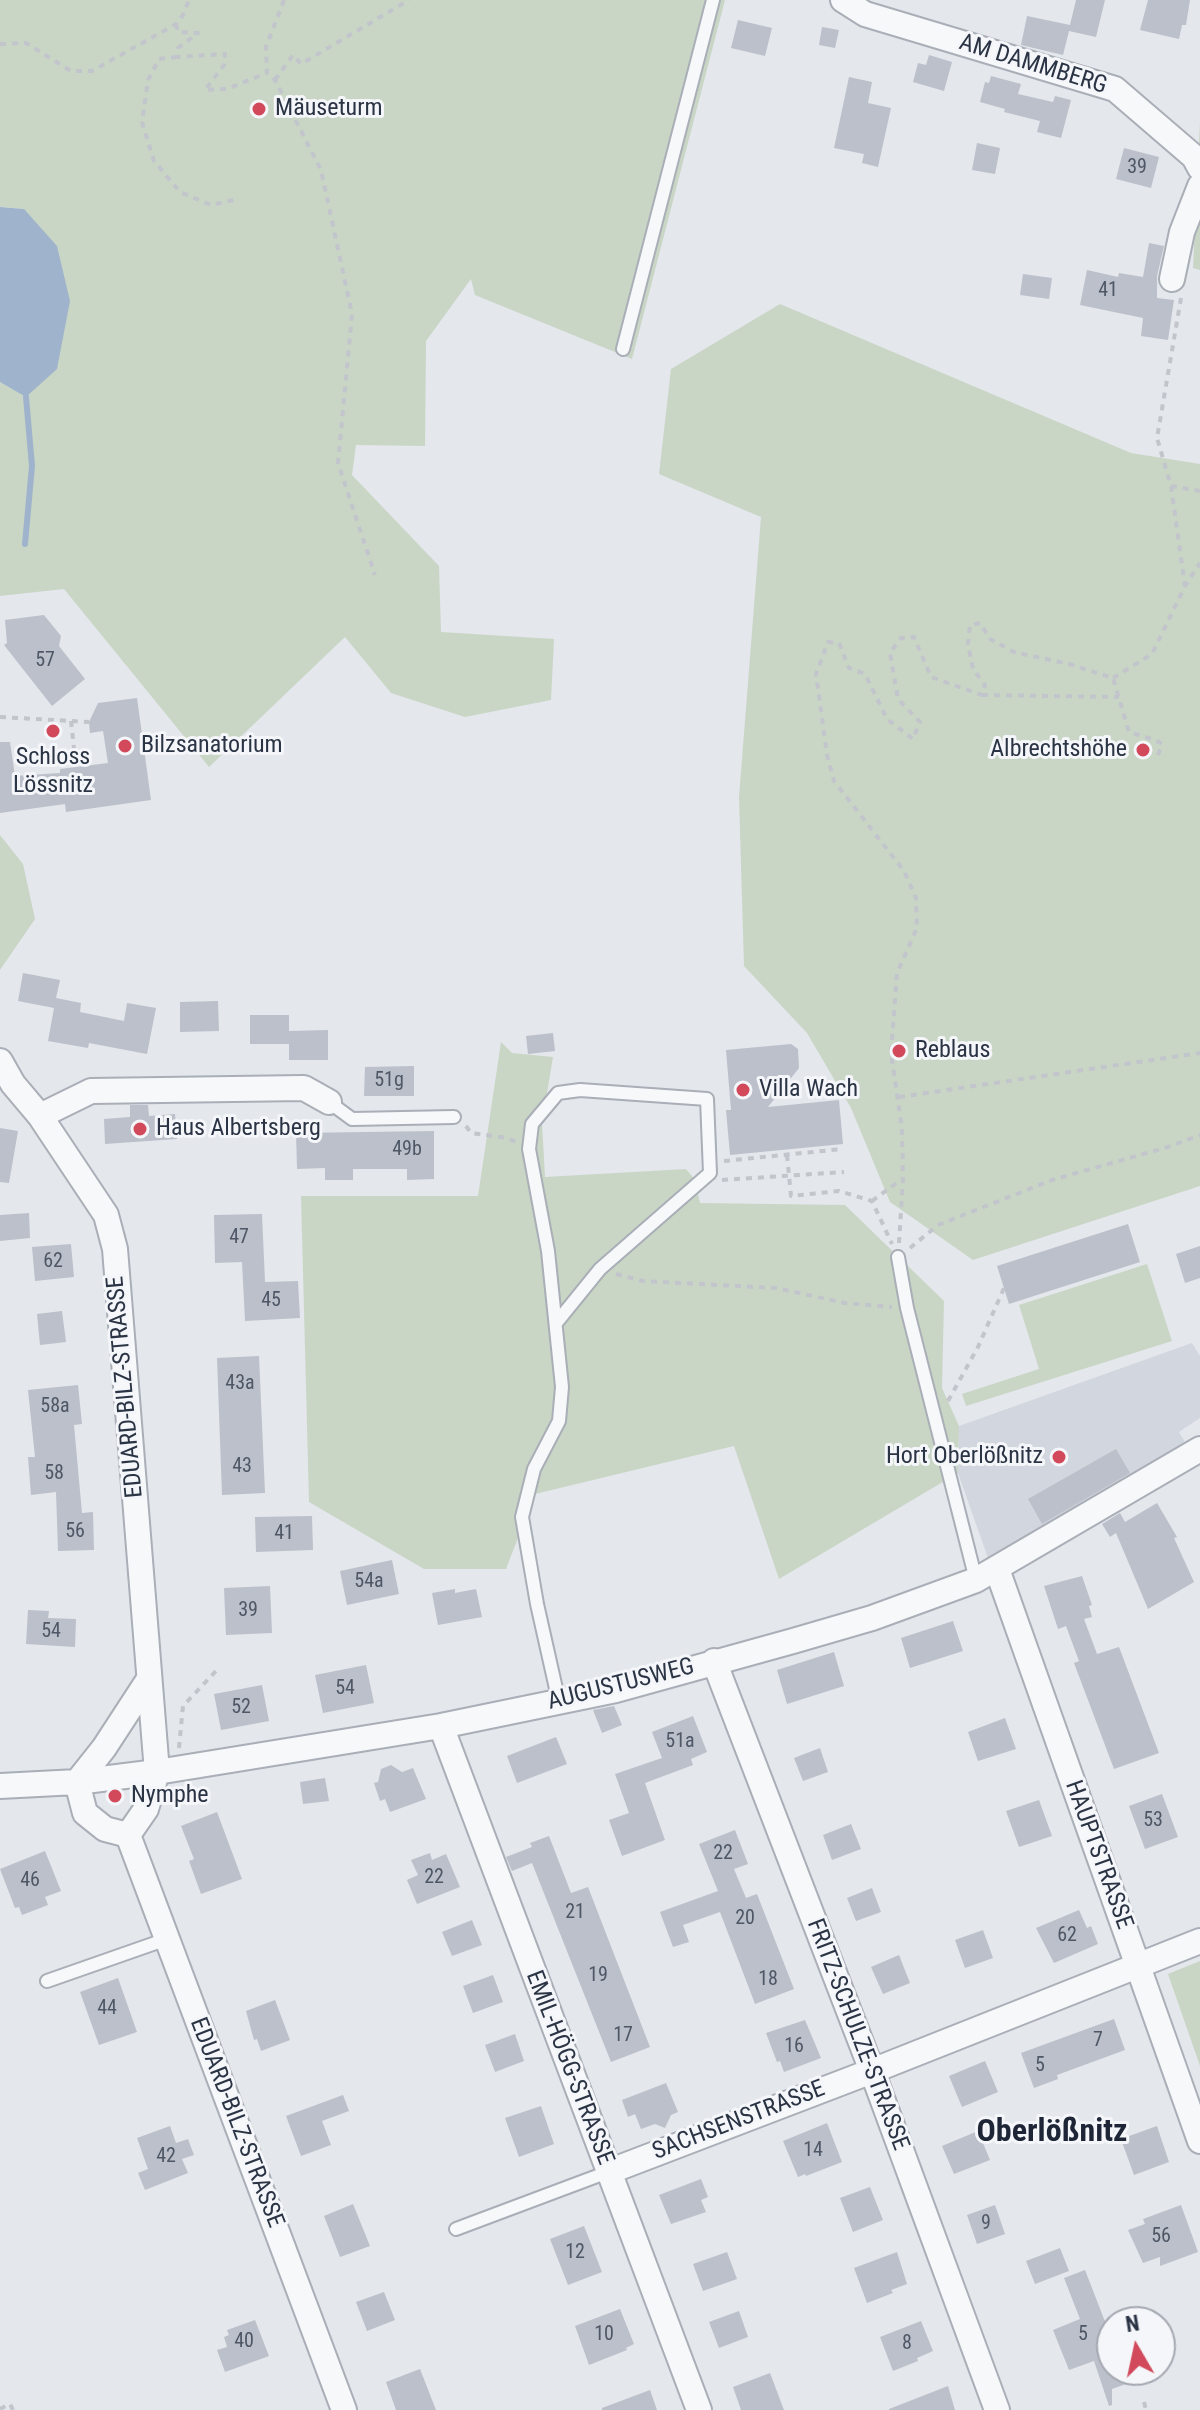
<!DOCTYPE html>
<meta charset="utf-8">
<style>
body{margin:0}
#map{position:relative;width:1200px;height:2410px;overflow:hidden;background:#e4e7ec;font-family:"Roboto Condensed",sans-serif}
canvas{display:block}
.north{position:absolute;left:1096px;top:2306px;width:80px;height:80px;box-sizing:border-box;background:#f4f6f9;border:2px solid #a4a8b1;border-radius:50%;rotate:351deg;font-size:22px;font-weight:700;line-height:32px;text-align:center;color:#2b3445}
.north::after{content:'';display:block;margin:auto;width:28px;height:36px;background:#d1495b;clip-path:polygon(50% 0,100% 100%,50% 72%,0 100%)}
</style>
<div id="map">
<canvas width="1200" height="2410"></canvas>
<div class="north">N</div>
</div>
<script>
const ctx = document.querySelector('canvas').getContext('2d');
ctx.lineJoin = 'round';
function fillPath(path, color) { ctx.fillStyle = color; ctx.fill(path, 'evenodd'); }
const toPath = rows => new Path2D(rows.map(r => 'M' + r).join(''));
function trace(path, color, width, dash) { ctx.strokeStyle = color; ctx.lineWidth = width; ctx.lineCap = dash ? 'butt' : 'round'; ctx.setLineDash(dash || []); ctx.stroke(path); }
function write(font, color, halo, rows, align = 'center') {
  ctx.font = font + ' "Roboto Condensed",sans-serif'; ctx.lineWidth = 6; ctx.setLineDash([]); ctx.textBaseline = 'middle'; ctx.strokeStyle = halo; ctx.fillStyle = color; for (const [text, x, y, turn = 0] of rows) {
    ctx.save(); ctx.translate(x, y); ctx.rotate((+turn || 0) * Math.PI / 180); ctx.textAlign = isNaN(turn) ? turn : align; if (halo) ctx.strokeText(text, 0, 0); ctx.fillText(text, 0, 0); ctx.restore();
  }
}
fillPath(toPath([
 [1192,1343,1200,1356,1200,1418,1179,1432,1185,1442,988,1558,958,1473,959,1426]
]), '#d2d6de');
fillPath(toPath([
 [0,0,725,0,632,359,475,295,471,279,426,341,425,446,356,445,352,475,439,566,441,632,554,639,551,700,465,717,391,693,345,637,209,767,64,589,0,596,0,382,26,396,24,209,0,207],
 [1200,123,1200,270,1193,268],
 [780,304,1131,453,1200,464,1200,1186,973,1260,890,1202,851,1108,807,1033,744,966,739,797,761,517,659,474,671,369],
 [0,835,23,864,35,919,0,970],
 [501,1042,512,1053,553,1057,542,1123,545,1177,686,1169,695,1180,700,1203,845,1205,944,1301,942,1388,959,1426,958,1473,779,1579,734,1446,535,1494,506,1569,424,1569,309,1502,301,1196,478,1196],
 [1147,1264,1172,1341,966,1406,962,1394,1039,1369,1019,1305],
 [1200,1961,1200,2066,1168,1974]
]), '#c9d6c5');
fillPath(toPath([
 [0,207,24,209,57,246,70,301,57,369,26,397,0,382]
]), '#9fb4cc');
trace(toPath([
 [25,544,32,466,26,397]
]), '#9fb4cc', 6);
fillPath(toPath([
 [1076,0,1105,0,1096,37,1069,31,1063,55,1021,45,1027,16,1070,25],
 [1148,0,1190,0,1186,25,1182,25,1179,39,1140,30],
 [738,20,772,28,765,56,731,48],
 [822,27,839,30,835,48,819,45],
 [929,55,952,62,944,91,913,82,918,63,926,65],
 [991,76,1021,84,1018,94,1053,102,1055,96,1071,100,1061,138,1037,132,1040,121,1004,112,1005,109,980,102,985,82,989,83],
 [849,77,872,82,868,103,891,108,878,167,862,163,864,154,834,148],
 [977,143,1000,148,995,174,972,170],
 [1124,148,1159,157,1151,188,1116,179],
 [1149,243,1164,246,1157,276,1157,298,1174,300,1168,340,1141,336,1143,318,1080,305,1087,270,1118,277,1119,273,1143,277],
 [1023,274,1052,278,1049,299,1020,295],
 [44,615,61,636,59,646,85,679,52,706,4,645,7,643,5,620],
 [137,698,151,800,66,812,65,804,0,813,0,742,10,742,15,776,60,773,60,769,108,763,103,731,90,733,89,722,98,703],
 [23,973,60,980,56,998,81,1003,80,1012,124,1021,127,1003,156,1008,147,1054,89,1043,88,1048,48,1041,54,1008,18,1001],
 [218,1001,219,1031,180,1032,180,1002],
 [250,1015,289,1015,289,1031,328,1030,328,1060,289,1060,289,1044,250,1044],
 [553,1033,555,1051,528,1054,526,1036],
 [791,1044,798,1049,799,1068,768,1107,839,1100,843,1144,730,1155,726,1110,731,1110,726,1050],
 [414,1066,414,1096,364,1096,365,1067],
 [130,1105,148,1105,149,1116,175,1114,177,1139,105,1144,104,1119,130,1117],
 [0,1128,18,1131,9,1183,0,1182],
 [434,1131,434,1179,407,1180,407,1169,353,1169,353,1180,325,1180,325,1168,297,1169,296,1133],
 [29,1213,30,1238,0,1241,0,1215],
 [262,1214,265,1282,298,1281,300,1318,245,1321,242,1262,215,1263,214,1215],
 [1128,1224,1140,1262,1009,1304,997,1266],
 [71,1244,74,1277,35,1281,32,1247],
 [1200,1246,1200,1278,1185,1283,1176,1254],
 [62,1311,66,1342,40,1345,37,1314],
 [259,1356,265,1493,222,1495,217,1358],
 [78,1385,82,1424,74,1425,82,1513,93,1512,94,1550,58,1551,56,1492,31,1495,28,1457,35,1457,28,1390],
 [1116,1449,1130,1473,1042,1524,1028,1499],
 [1157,1503,1177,1537,1174,1538,1194,1582,1148,1609,1116,1533,1110,1537,1102,1524,1120,1513,1125,1522],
 [312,1516,313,1550,256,1552,255,1517],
 [392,1560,399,1594,347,1605,340,1571],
 [1082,1576,1092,1605,1089,1606,1092,1617,1084,1619,1097,1654,1119,1647,1159,1753,1114,1769,1074,1663,1079,1661,1066,1626,1058,1629,1044,1586],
 [270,1586,272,1633,226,1635,224,1588],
 [455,1589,455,1593,476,1589,482,1617,438,1625,432,1593],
 [28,1610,49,1611,48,1618,76,1619,75,1647,26,1644],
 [953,1621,963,1651,910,1668,901,1638],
 [834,1652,844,1686,787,1704,777,1670],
 [366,1665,374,1703,323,1713,315,1675],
 [262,1685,269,1721,221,1730,214,1694],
 [614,1706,622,1725,602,1733,593,1710],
 [693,1716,707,1752,691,1759,693,1765,645,1783,665,1840,622,1856,609,1820,629,1813,615,1774,662,1758,652,1732],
 [1005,1718,1016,1749,978,1761,968,1732],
 [556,1737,567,1764,517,1783,507,1756],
 [820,1748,828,1772,803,1781,794,1758],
 [391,1765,402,1772,413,1768,426,1799,390,1812,385,1799,380,1801,374,1783,378,1782,381,1769],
 [325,1778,329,1801,303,1804,300,1782],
 [1162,1794,1178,1837,1145,1849,1129,1806],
 [1039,1800,1052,1836,1019,1847,1006,1811],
 [217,1812,242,1879,201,1894,189,1861,194,1859,181,1826],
 [851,1824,861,1849,832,1860,823,1835],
 [735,1830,748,1864,734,1869,746,1898,757,1894,794,1989,755,2004,720,1912,683,1925,689,1942,673,1947,660,1912,718,1891,699,1844],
 [549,1836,571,1893,588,1887,650,2047,611,2062,532,1863,512,1871,506,1857,532,1847,530,1843],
 [45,1851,61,1891,45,1897,48,1905,22,1915,19,1907,15,1908,0,1869],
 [430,1853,432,1860,446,1854,460,1887,417,1904,407,1880,418,1875,411,1860],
 [872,1888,881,1912,856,1921,847,1898],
 [1079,1910,1087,1928,1091,1926,1098,1944,1054,1963,1036,1928],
 [472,1920,482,1945,452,1956,442,1932],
 [983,1930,993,1958,965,1968,955,1940],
 [899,1955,910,1983,883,1994,871,1967],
 [493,1975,503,2002,473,2013,463,1986],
 [118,1978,137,2032,99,2045,80,1992],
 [275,2000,290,2040,261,2051,257,2039,254,2040,246,2011],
 [1114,2019,1125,2050,1057,2075,1058,2079,1034,2088,1021,2053],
 [805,2020,821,2058,784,2072,780,2061,777,2062,766,2033],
 [515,2034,524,2061,495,2072,485,2045],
 [985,2061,998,2092,962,2107,949,2076],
 [666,2083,678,2112,671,2115,665,2128,655,2124,641,2129,635,2114,628,2117,622,2100],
 [343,2095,349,2111,322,2121,331,2145,301,2156,286,2116],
 [541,2106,554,2144,519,2157,505,2118],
 [827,2123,842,2162,806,2176,805,2174,798,2177,783,2141],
 [170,2126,176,2143,188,2139,194,2155,182,2159,188,2173,145,2190,138,2173,148,2169,137,2138],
 [1157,2126,1169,2162,1134,2175,1121,2139],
 [978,2131,990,2160,954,2174,942,2146],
 [701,2179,708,2197,701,2200,706,2212,671,2224,659,2195],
 [870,2187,883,2220,853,2232,840,2198],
 [353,2204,370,2246,340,2257,324,2216],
 [995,2205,1005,2234,977,2244,967,2215],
 [1181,2205,1198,2252,1160,2266,1160,2257,1143,2263,1128,2230,1145,2224,1143,2219],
 [584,2226,602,2272,568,2285,550,2239],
 [1060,2248,1069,2271,1035,2284,1026,2261],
 [727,2252,737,2279,703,2291,693,2264],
 [897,2252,907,2284,891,2290,893,2293,867,2303,854,2268],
 [1085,2270,1111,2337,1103,2340,1112,2370,1159,2370,1159,2372,1112,2389,1112,2405,1109,2406,1094,2361,1069,2370,1053,2330,1080,2319,1064,2278],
 [384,2292,395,2320,367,2331,356,2302],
 [620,2309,634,2344,626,2348,627,2350,589,2365,575,2326],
 [739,2311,748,2337,719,2348,709,2322],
 [255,2320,269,2356,225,2372,217,2350,227,2347,224,2337,229,2335,227,2330],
 [921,2321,933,2351,917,2358,918,2361,893,2371,880,2337],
 [420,2369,436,2410,396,2410,386,2382],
 [770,2373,784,2410,741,2410,733,2387],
 [948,2386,955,2410,889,2410,889,2409],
 [650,2390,657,2410,602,2410,602,2408]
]), '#bbc0ca');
const lane = toPath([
 [623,349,713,0],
 [329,1102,352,1119,454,1117],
 [898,1257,907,1308,976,1580],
 [557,1322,600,1269,710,1173,707,1099,580,1090,558,1093,532,1124,529,1149,548,1251,562,1387,559,1421,534,1469,522,1517,537,1604,559,1702],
 [47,1981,167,1939],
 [456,2229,608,2172]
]);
const street = toPath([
 [843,0,865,14,1115,89,1194,157,1200,168],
 [1172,279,1182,232,1200,186],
 [0,1061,13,1084,40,1116,106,1215,115,1249,157,1772,146,1809,128,1835],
 [40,1116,91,1091,304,1088,329,1102],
 [997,1569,1200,2141],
 [714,1661,872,2071,997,2410],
 [441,1726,699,2410],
 [77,1782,104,1748,149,1679],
 [77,1782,85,1813,105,1829,128,1835],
 [0,1786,77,1782,157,1772,441,1726,616,1690,793,1641,872,1618,976,1580,1200,1449],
 [128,1835,344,2410],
 [608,2172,872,2071,1200,1941]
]);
trace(lane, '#a9aeb7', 16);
trace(street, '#a9aeb7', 28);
trace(toPath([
 [284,0,266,47,267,73,275,80,321,170,352,314,338,463,375,575],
 [176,24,178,32,198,33,178,48,177,57,225,54,224,65,205,90,227,89,267,73],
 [0,44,26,43,71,71,92,71,176,24,183,15,189,0],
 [177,57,159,59,148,80,142,122,154,161,180,192,211,205,238,199],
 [275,80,293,55,301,64,409,0],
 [1181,298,1157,438,1171,486,1185,586],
 [1171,486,1200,491],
 [1113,678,1152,654,1185,586,1200,563],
 [982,695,1119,697],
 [0,717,89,722],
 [71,721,75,758],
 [899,1097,1200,1053],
 [466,1126,471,1133,508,1138,516,1142],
 [787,1155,791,1196,839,1191,872,1201,892,1244],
 [724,1161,842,1149],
 [722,1180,844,1172],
 [872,1201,902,1179],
 [899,1243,903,1179,902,1128,891,1053,897,973,917,928,916,898,904,871,834,781,827,755,816,674,828,642,839,643,849,668,865,674,887,719,913,739,920,722,898,699,890,653,901,638,914,637,931,677,982,695,985,685,973,669,968,644,970,625,980,623,990,639,1014,652,1069,664,1113,678,1129,732,1155,740,1162,744,1158,755],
 [910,1248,938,1225,1052,1180,1168,1147,1200,1135],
 [616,1274,643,1281,776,1288,845,1303,892,1307],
 [948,1401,978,1347,1004,1288],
 [179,1748,183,1706,216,1671],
 [1144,2402,1146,2410],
 [0,2409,10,2404,13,2410]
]), '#c2c5cb', 4, [6, 6]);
trace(lane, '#f7f8fa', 12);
trace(street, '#f7f8fa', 24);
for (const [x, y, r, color] of [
 [259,109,8,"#d1495b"],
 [53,731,8,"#d1495b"],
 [125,746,8,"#d1495b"],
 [1143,750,8,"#d1495b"],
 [899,1051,8,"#d1495b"],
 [743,1090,8,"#d1495b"],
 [140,1129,8,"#d1495b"],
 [1059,1457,8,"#d1495b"],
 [115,1796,8,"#d1495b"]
]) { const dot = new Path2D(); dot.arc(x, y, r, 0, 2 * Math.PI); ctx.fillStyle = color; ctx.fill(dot); trace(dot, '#f4f6f9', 3); }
write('20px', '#4f5766', null, [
 ["39",1137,168],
 ["41",1108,291],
 ["57",45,661],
 ["51g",389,1081],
 ["49b",407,1150],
 ["47",239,1238],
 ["62",53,1262],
 ["45",271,1301],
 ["43a",240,1384],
 ["58a",55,1407],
 ["43",242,1467],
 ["58",54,1474],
 ["56",75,1532],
 ["41",284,1534],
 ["54a",369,1582],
 ["39",248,1611],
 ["54",51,1632],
 ["54",345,1689],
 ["52",241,1708],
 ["51a",680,1742],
 ["53",1153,1821],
 ["22",723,1854],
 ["22",434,1878],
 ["46",30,1881],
 ["21",575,1913],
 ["20",745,1919],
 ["62",1067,1936],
 ["19",598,1976],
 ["18",768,1980],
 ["44",107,2009],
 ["17",623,2036],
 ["7",1098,2041],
 ["16",794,2047],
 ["5",1040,2066],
 ["14",813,2151],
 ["42",166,2157],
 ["9",986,2224],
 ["56",1161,2237],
 ["12",575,2253],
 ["10",604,2335],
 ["5",1083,2335],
 ["40",244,2342],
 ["8",907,2344]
]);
write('24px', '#2b3445', '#f4f6f9', [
 ["AM DAMMBERG",1033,65,17],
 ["EDUARD-BILZ-STRASSE",126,1387,-95],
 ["AUGUSTUSWEG",621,1685,-14],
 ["HAUPTSTRASSE",1098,1855,70],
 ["FRITZ-SCHULZE-STRASSE",857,2035,69],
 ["EMIL-HÖGG-STRASSE",569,2068,69],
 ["SACHSENSTRASSE",739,2121,-21],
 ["EDUARD-BILZ-STRASSE",236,2123,69]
]);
write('24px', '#2b3445', '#f4f6f9', [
 ["Mäuseturm",275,109],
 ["Bilzsanatorium",141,746],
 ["Albrechtshöhe",1127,750,"right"],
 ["Schloss",53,758,"center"],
 ["Lössnitz",53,786,"center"],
 ["Reblaus",915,1051],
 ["Villa Wach",759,1090],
 ["Haus Albertsberg",156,1129],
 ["Hort Oberlößnitz",1043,1457,"right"],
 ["Nymphe",131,1796]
], 'left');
write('bold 32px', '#1d2536', '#f4f6f9', [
 ["Oberlößnitz",1052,2133]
]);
</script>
